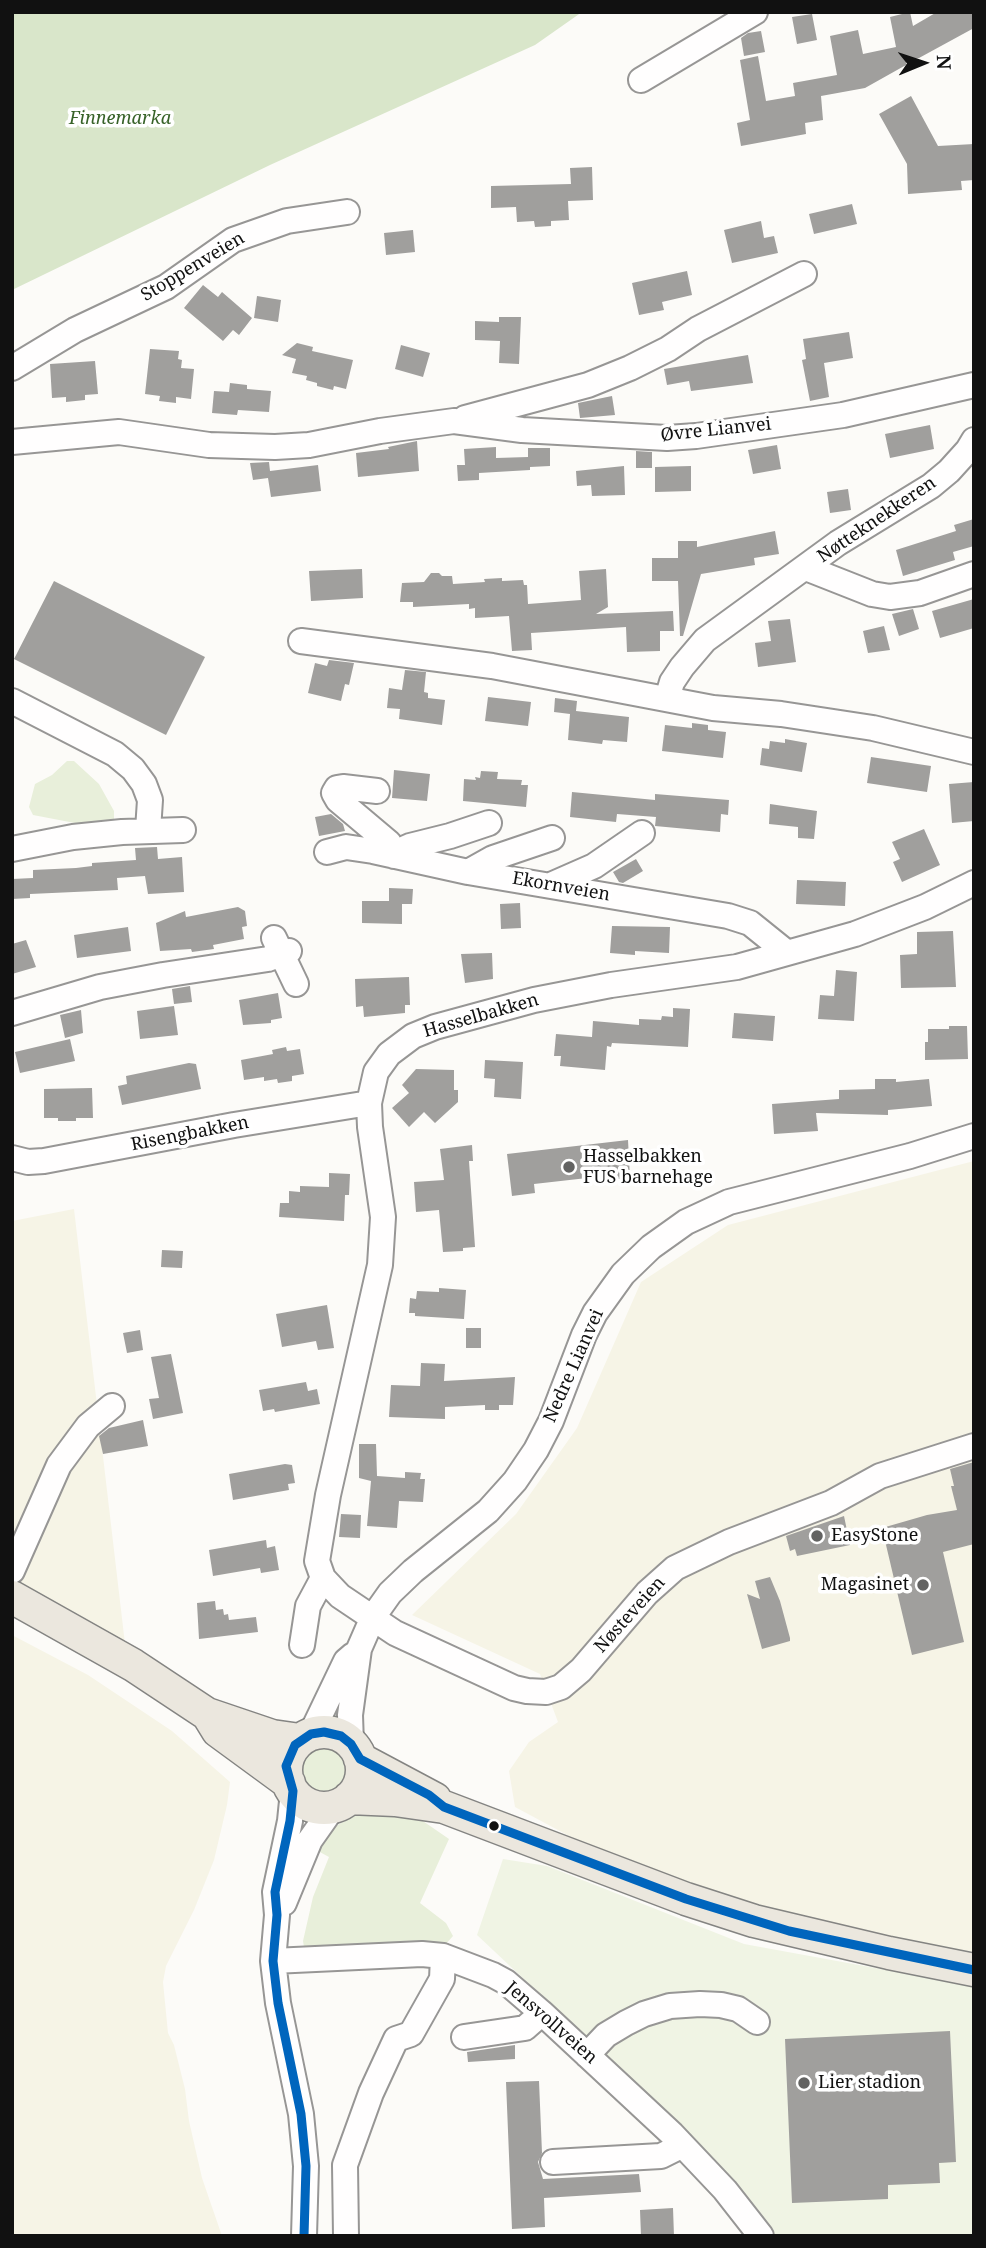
<!DOCTYPE html>
<meta charset="utf-8">
<style>
body{margin:0}
#map{position:relative;width:986px;height:2248px;overflow:hidden;background:#fcfbf8;font-family:"Noto Serif",serif}
canvas{display:block}
.frame{position:absolute;inset:0;border:14px solid #111;pointer-events:none}
.north{position:absolute;left:888px;top:28px;width:70px;height:70px;-webkit-text-stroke:5px #fff;paint-order:stroke;rotate:88deg;font-size:19px;font-weight:700;line-height:28px;text-align:center;color:#111}
.north::after{content:'';display:block;margin:auto;width:24px;height:32px;background:#111;clip-path:polygon(50% 0,100% 100%,50% 72%,0 100%)}
</style>
<div id="map">
<canvas width="986" height="2248"></canvas>
<div class="frame"></div>
<div class="north">N</div>
</div>
<script>
const ctx = document.querySelector('canvas').getContext('2d');
ctx.lineJoin = 'round';
function fillPath(path, color) { ctx.fillStyle = color; ctx.fill(path, 'evenodd'); }
const toPath = rows => new Path2D(rows.map(r => 'M' + r).join(''));
function trace(path, color, width, dash) { ctx.strokeStyle = color; ctx.lineWidth = width; ctx.lineCap = dash ? 'butt' : 'round'; ctx.setLineDash(dash || []); ctx.stroke(path); }
function write(font, color, halo, rows, align = 'center') {
  ctx.font = font + ' "Noto Serif",serif'; ctx.lineWidth = 7; ctx.setLineDash([]); ctx.textBaseline = 'middle'; ctx.strokeStyle = halo; ctx.fillStyle = color; for (const [text, x, y, turn = 0] of rows) {
    ctx.save(); ctx.translate(x, y); ctx.rotate((+turn || 0) * Math.PI / 180); ctx.textAlign = isNaN(turn) ? turn : align; if (halo) ctx.strokeText(text, 0, 0); ctx.fillText(text, 0, 0); ctx.restore();
  }
}
fillPath(toPath([
 [974,1161,974,1959,778,1917,599,1852,515,1807,509,1771,529,1742,558,1722,540,1674,412,1615,516,1514,577,1428,641,1282,728,1225],
 [74,1209,127,1661,12,1598,12,1221],
 [12,1635,88,1675,172,1731,230,1782,227,1805,214,1860,194,1910,166,1966,163,1982,168,2033,174,2045,185,2089,189,2121,202,2178,222,2236,12,2236]
]), '#f6f4e6');
fillPath(toPath([
 [67,761,74,761,99,784,114,811,114,820,80,824,33,815,29,807,35,784,52,775],
 '297 1769a26 26 0 1 1 52 0a26 26 0 1 1-52 0Z',
 [386,1814,420,1819,449,1839,420,1903,446,1923,453,1936,445,1945,305,1953,303,1941,313,1897,329,1857,316,1850,328,1830,355,1816]
]), '#e8efda');
fillPath(toPath([
 [12,12,582,12,535,45,270,165,12,290]
]), '#d9e6ca');
fillPath(toPath([
 [503,1859,547,1866,744,1944,974,1986,974,2236,776,2236,758,2213,679,2125,477,1935]
]), '#f0f4e4');
fillPath(toPath([
 [910,12,913,26,937,12,974,12,974,28,919,58,906,61,906,65,865,88,821,96,823,120,805,123,806,134,741,146,737,123,750,120,740,60,758,56,766,101,795,96,793,83,837,75,830,36,858,30,863,54,896,47,890,17],
 [812,14,817,40,797,44,792,17],
 [761,31,765,52,744,56,741,38,748,33],
 [911,96,938,146,974,144,974,180,961,181,962,190,908,194,907,164,879,114],
 [592,167,593,200,568,201,569,220,551,221,551,226,535,227,534,221,517,222,516,207,491,208,491,186,571,184,570,168],
 [852,204,857,224,814,234,809,214],
 [761,221,764,238,774,236,778,253,732,263,724,230],
 [413,230,415,252,386,255,384,233],
 [687,271,692,295,662,302,664,310,639,315,632,283],
 [203,285,218,297,222,292,252,318,239,335,233,330,223,341,184,308],
 [257,296,281,300,278,322,254,318],
 [499,317,521,317,519,364,499,363,500,341,475,340,475,321,499,322],
 [849,332,853,358,824,363,829,397,810,401,802,360,806,359,803,339],
 [297,343,313,347,312,351,353,360,346,389,334,386,333,390,317,386,317,383,306,380,307,376,292,373,296,359,282,355],
 [401,345,430,353,423,377,395,369],
 [150,349,179,351,178,359,182,360,181,368,194,369,191,399,176,397,176,403,159,401,160,396,145,394],
 [748,355,753,383,691,391,689,381,667,385,664,369],
 [95,361,98,394,85,395,85,400,66,402,66,397,52,398,50,364],
 [230,383,247,385,247,389,271,391,269,412,238,410,237,415,212,413,214,391,229,392],
 [612,396,615,415,580,418,578,403],
 [930,425,934,449,890,458,885,434],
 [417,441,419,471,358,477,356,453,389,449,388,447],
 [777,445,781,469,753,474,748,450],
 [496,447,496,458,528,457,528,448,550,448,550,466,530,467,530,470,479,473,479,480,458,481,457,465,465,465,464,449],
 [636,451,652,452,652,468,636,468],
 [269,462,270,471,318,465,321,491,271,497,268,478,253,480,250,463],
 [624,466,625,495,592,496,591,485,577,486,576,471],
 [691,466,691,491,655,492,655,467],
 [848,489,851,510,830,513,827,492],
 [974,519,974,546,953,552,955,560,903,576,896,550,956,531,954,525],
 [775,531,779,554,754,558,755,565,701,574,683,636,680,636,678,581,652,581,652,558,678,558,678,541,697,541,697,547],
 [362,569,363,598,311,601,309,571],
 [606,569,608,607,596,614,673,611,674,631,660,631,660,651,627,652,626,627,531,633,532,650,512,651,509,616,475,618,475,608,469,609,469,604,413,607,413,602,400,602,402,583,424,582,431,573,439,573,442,576,452,576,453,584,485,582,484,579,502,578,502,581,523,580,524,585,527,585,528,604,581,600,579,571],
 [54,581,205,657,166,735,14,659],
 [974,599,974,628,940,638,932,611],
 [913,609,919,629,899,636,892,614],
 [790,619,796,662,758,667,755,643,771,641,768,621],
 [884,626,890,650,868,653,863,631],
 [329,660,354,663,349,685,345,684,341,701,308,693,315,663,327,666],
 [405,670,426,672,424,692,428,693,428,698,445,700,442,725,399,719,400,709,387,708,389,688,402,690],
 [488,697,531,702,528,726,485,721],
 [555,698,577,701,576,711,629,717,627,742,603,740,602,744,568,740,570,714,554,712],
 [692,723,708,725,708,730,726,732,723,758,662,751,665,725,692,728],
 [785,739,807,743,802,772,760,765,762,748,769,749,770,741,785,743],
 [871,757,931,766,927,792,867,783],
 [394,770,430,774,427,801,392,798],
 [481,771,498,772,497,779,522,780,521,785,528,785,526,807,463,801,464,779,476,780,475,777,480,778],
 [974,782,974,821,952,823,949,784],
 [572,792,655,800,655,794,729,800,728,815,721,814,720,832,655,826,656,817,617,814,616,822,570,817],
 [770,804,817,811,814,839,798,838,798,827,769,824],
 [331,814,343,824,345,831,319,836,315,817],
 [924,829,940,865,902,882,893,862,900,859,892,842],
 [157,847,158,859,182,857,184,892,148,894,145,876,117,878,118,890,30,894,30,898,12,899,12,879,33,878,33,870,76,868,92,866,92,863,136,860,135,848],
 [636,859,643,871,623,883,619,882,613,872],
 [797,880,846,882,845,906,796,904],
 [389,888,413,889,412,904,402,904,402,924,362,923,362,901,389,901],
 [520,903,521,928,501,929,500,904],
 [238,907,245,911,247,926,242,927,244,939,213,945,214,949,192,952,191,949,160,951,156,923,185,911,186,917],
 [612,926,670,927,669,953,635,951,635,955,610,953],
 [128,927,131,951,77,958,74,935],
 [953,931,956,987,901,988,900,955,917,954,917,932],
 [26,940,36,967,12,974,12,944],
 [492,953,493,979,465,983,461,954],
 [836,970,857,972,854,1021,818,1019,820,995,834,996],
 [409,977,410,1005,405,1005,405,1013,364,1017,363,1006,356,1007,355,979],
 [190,986,192,1002,174,1004,172,989],
 [278,993,282,1018,271,1020,271,1023,243,1025,239,1000],
 [174,1006,178,1035,140,1039,137,1011],
 [673,1008,690,1009,688,1047,612,1043,611,1047,607,1046,605,1070,560,1066,561,1056,554,1056,556,1034,592,1037,593,1021,639,1025,639,1019,661,1020,662,1016,673,1017],
 [81,1010,83,1033,65,1038,60,1015],
 [734,1013,775,1016,773,1041,732,1038],
 [949,1026,967,1026,968,1059,925,1060,925,1042,928,1042,928,1029,949,1029],
 [70,1039,75,1061,20,1073,15,1052],
 [286,1047,287,1051,300,1049,304,1074,292,1076,292,1081,278,1083,277,1079,264,1081,264,1077,244,1080,241,1060,273,1054,272,1050],
 [485,1060,523,1062,521,1099,494,1097,495,1079,484,1078],
 [189,1063,196,1064,201,1089,122,1105,118,1086,127,1084,126,1076],
 [416,1069,454,1070,454,1090,458,1090,458,1102,435,1123,424,1112,409,1127,392,1108,409,1093,402,1085],
 [875,1079,896,1079,896,1082,929,1079,932,1106,888,1110,888,1115,816,1113,818,1131,774,1134,772,1104,839,1099,839,1090,875,1089],
 [92,1088,93,1118,76,1118,76,1121,58,1121,58,1118,44,1118,44,1089],
 [628,1140,630,1178,596,1181,596,1177,534,1184,535,1193,512,1196,507,1154],
 [472,1145,473,1161,469,1161,475,1247,463,1248,463,1251,443,1252,439,1210,416,1212,414,1182,444,1180,440,1149],
 [329,1173,350,1174,349,1195,345,1195,344,1221,279,1217,280,1203,289,1203,289,1191,300,1192,300,1186,329,1187],
 [162,1250,183,1251,182,1268,161,1267],
 [439,1288,466,1290,464,1319,415,1316,415,1313,409,1313,410,1298,416,1299,417,1291,439,1292],
 [327,1305,334,1348,318,1350,316,1341,282,1347,276,1314],
 [466,1328,481,1328,481,1348,466,1348],
 [140,1330,143,1350,127,1353,123,1333],
 [171,1354,183,1413,153,1419,149,1399,159,1398,151,1357],
 [421,1363,445,1364,444,1381,515,1377,513,1405,499,1405,499,1410,485,1410,485,1405,445,1407,445,1419,389,1417,391,1385,420,1386],
 [306,1382,308,1391,317,1389,320,1404,275,1412,274,1409,263,1411,259,1390],
 [143,1420,148,1446,103,1454,99,1436,109,1428],
 [359,1444,376,1444,377,1476,405,1478,405,1472,421,1473,420,1479,425,1479,423,1502,399,1501,397,1528,367,1526,371,1481,359,1478],
 [974,1462,974,1544,943,1552,964,1642,912,1655,882,1528,927,1515,957,1510,951,1486,954,1486,950,1469],
 [285,1464,292,1465,295,1483,288,1484,289,1490,233,1500,229,1474],
 [341,1514,361,1515,360,1538,339,1537],
 [844,1516,850,1545,797,1556,795,1549,790,1551,786,1536],
 [266,1540,267,1548,275,1546,279,1570,261,1573,260,1568,213,1576,209,1550],
 [770,1577,780,1601,790,1638,790,1641,762,1649,747,1594,760,1599,755,1581],
 [215,1601,216,1610,223,1609,224,1615,228,1614,229,1620,256,1617,258,1632,199,1639,197,1603],
 [950,2031,956,2162,939,2163,940,2183,888,2185,888,2199,792,2203,785,2039],
 [515,2045,515,2059,468,2062,467,2052],
 [539,2081,542,2153,538,2162,543,2179,639,2174,641,2192,544,2198,545,2227,512,2229,506,2082],
 [673,2208,674,2236,641,2236,640,2210]
]), '#a09f9d');
const minor = toPath([
 [641,80,755,12],
 [12,368,75,330,166,287,233,240,287,221,347,212],
 [465,418,588,385,630,368,668,349,698,329,804,274],
 [12,442,119,432,209,445,275,447,309,445,380,431,454,421,522,430,667,438,696,436,843,415,974,385],
 [806,568,872,594,890,597,920,593,974,574],
 [301,641,492,666,713,708,781,714,873,728,974,752],
 [667,699,672,682,682,667,705,640,838,543,931,486,949,471,968,450,974,440],
 [12,701,115,754,133,769,144,784,150,800,148,830],
 [377,791,343,787,337,788,334,793,338,800,389,843,394,856,401,850,410,846,450,836,489,823],
 [12,849,73,837,122,832,183,830],
 [327,852,346,847,373,851,468,872,728,916,750,923,786,952],
 [468,872,493,858,552,838],
 [553,884,594,866,642,833],
 [274,938,296,984],
 [12,1013,100,987,163,975,268,959,289,951],
 [12,1158,28,1162,44,1161,234,1125,369,1103],
 [12,1571,59,1465,88,1426,112,1406],
 [323,1578,340,1596,395,1633,514,1688,527,1691,546,1692,561,1687,581,1670,647,1593,675,1568,729,1542,831,1503,880,1476,974,1446],
 [302,1645,308,1606,323,1578,317,1561,328,1495,380,1265,383,1217,370,1127,369,1103,376,1072,389,1054,413,1036,435,1027,534,1000,611,985,737,967,855,934,925,907,974,883],
 [311,1734,346,1661,353,1655],
 [351,1744,350,1715,359,1649,373,1617,390,1593,413,1571,488,1511,515,1481,536,1450,551,1421,584,1335,595,1313,623,1274,651,1247,686,1222,729,1202,910,1156,974,1136],
 [293,1791,290,1821,275,1892,277,1915,273,1961,278,2003,301,2114,306,2166,304,2236],
 [284,1903,310,1840,334,1806],
 [273,1961,422,1954,443,1956,493,1975,506,1982,542,2013,672,2134,725,2190,761,2236],
 [464,2037,525,2028,542,2013],
 [587,2055,606,2035,626,2023,644,2014,670,2006,700,2004,721,2005,738,2009,757,2022],
 [553,2162,661,2156,677,2148,681,2144],
 [346,2236,345,2165,371,2093,396,2039,411,2034,442,1979,443,1956]
]);
const major = toPath([
 [12,1597,133,1665,207,1714,272,1736,300,1740],
 [210,1718,218,1731,289,1783],
 '286 1770a38 38 0 1 1 76 0a38 38 0 1 1-76 0Z',
 [360,1759,435,1799],
 [349,1798,395,1800,444,1807,686,1899,754,1921,889,1953,974,1970]
]);
trace(minor, '#979695', 28);
trace(major, '#848482', 35);
trace(minor, '#fffefe', 24);
trace(major, '#ebe7de', 32);
trace(toPath([
 [304,2236,306,2166,301,2114,278,2003,273,1961,277,1915,275,1892,290,1821,293,1791,286,1766,295,1745,311,1734,324,1732,341,1736,351,1744,360,1759,429,1795,444,1807,686,1899,789,1931,974,1970]
]), '#0065bd', 9);
for (const [x, y, r, color] of [
 [569,1167,7,"#636362"],
 [817,1536,7,"#636362"],
 [923,1585,7,"#636362"],
 [494,1826,6,"#111"],
 [804,2083,7,"#636362"]
]) { const dot = new Path2D(); dot.arc(x, y, r, 0, 2 * Math.PI); ctx.fillStyle = color; ctx.fill(dot); trace(dot, '#fff', 2.5); }
write('italic 18px', '#376228', '#fff', [
 ["Finnemarka",120,119]
]);
write('18px', '#111', '#fff', [
 ["Stoppenveien",193,267,-31],
 ["Øvre Lianvei",716,430,-6],
 ["Nøtteknekkeren",877,520,-34],
 ["Ekornveien",561,887,10],
 ["Hasselbakken",481,1016,-16],
 ["Risengbakken",190,1134,-11],
 ["Nedre Lianvei",574,1366,-66],
 ["Nøsteveien",630,1615,-48],
 ["Jensvollveien",551,2023,41]
]);
write('18px', '#111', '#fff', [
 ["Hasselbakken",583,1157],
 ["FUS barnehage",583,1178],
 ["EasyStone",831,1536],
 ["Magasinet",909,1585,"right"],
 ["Lier stadion",818,2083]
], 'left');
</script>
